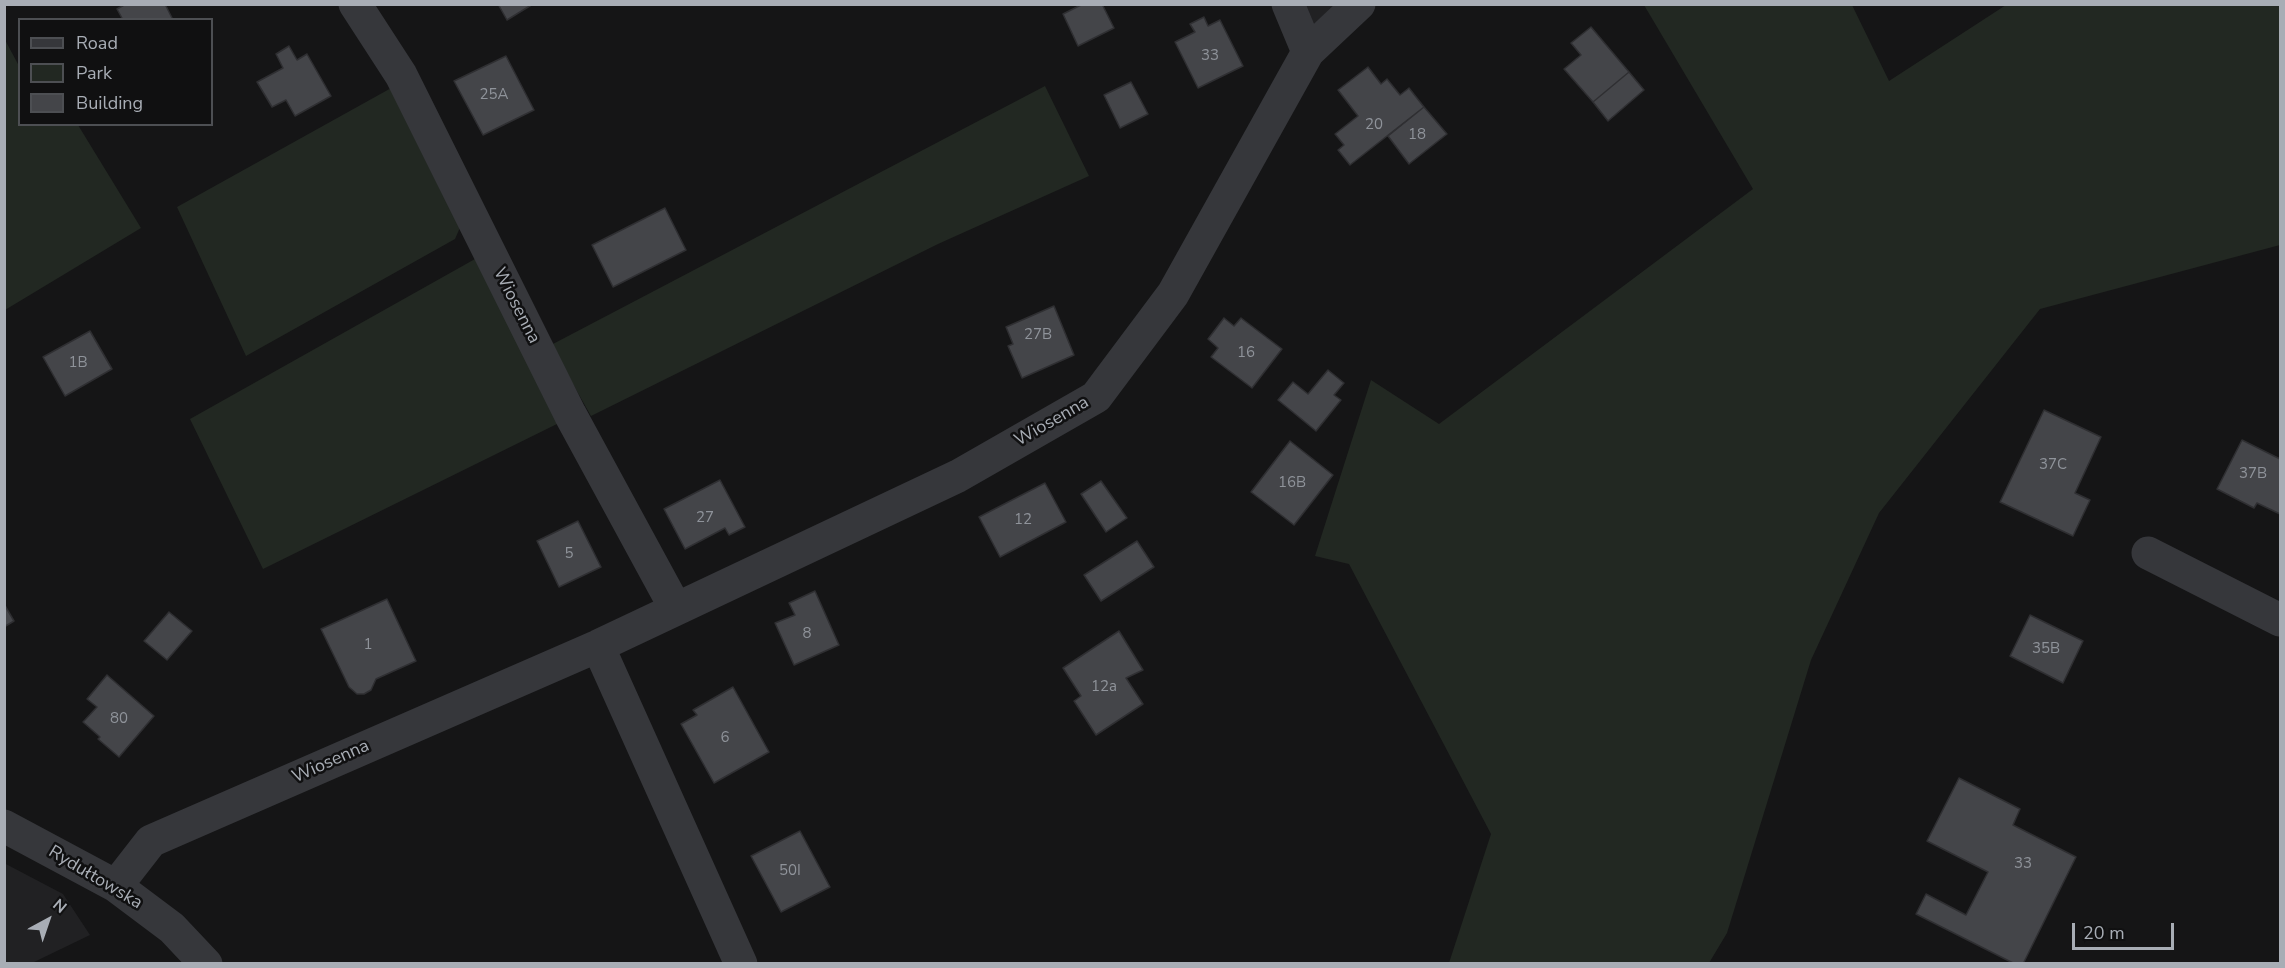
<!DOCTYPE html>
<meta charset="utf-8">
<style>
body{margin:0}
#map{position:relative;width:2285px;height:968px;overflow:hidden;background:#151516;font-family:"Nunito Sans",sans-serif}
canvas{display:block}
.frame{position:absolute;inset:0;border:6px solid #a8adb5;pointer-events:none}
.legend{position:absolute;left:18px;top:18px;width:195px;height:108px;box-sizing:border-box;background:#101011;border:2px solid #4d4f53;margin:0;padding:8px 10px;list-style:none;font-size:18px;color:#a8adb5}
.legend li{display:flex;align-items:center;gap:12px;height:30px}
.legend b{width:30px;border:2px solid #4d4f53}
.north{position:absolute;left:18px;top:890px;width:60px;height:60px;-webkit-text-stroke:4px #101011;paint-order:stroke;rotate:40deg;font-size:16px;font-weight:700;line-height:24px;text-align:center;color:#a8adb5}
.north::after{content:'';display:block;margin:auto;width:21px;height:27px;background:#a8adb5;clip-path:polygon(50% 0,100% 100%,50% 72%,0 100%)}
.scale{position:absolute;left:2072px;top:923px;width:102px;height:27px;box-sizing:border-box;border:3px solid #a8adb5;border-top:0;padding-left:8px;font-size:18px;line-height:21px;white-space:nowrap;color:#a8adb5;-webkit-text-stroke:4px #101011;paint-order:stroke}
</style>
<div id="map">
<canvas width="2285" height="968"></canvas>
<div class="frame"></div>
<ul class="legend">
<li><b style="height:8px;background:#36373b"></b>Road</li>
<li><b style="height:16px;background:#222822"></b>Park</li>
<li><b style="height:16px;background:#444549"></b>Building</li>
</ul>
<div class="north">N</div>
<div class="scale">20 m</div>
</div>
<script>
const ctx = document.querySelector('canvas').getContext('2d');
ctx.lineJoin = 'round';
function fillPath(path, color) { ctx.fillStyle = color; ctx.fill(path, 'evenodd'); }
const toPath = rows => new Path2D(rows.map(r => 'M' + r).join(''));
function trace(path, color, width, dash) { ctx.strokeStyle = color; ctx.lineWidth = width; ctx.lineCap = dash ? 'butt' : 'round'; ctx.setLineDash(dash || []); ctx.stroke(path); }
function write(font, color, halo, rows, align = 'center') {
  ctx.font = font + ' "Nunito Sans",sans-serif'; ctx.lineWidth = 5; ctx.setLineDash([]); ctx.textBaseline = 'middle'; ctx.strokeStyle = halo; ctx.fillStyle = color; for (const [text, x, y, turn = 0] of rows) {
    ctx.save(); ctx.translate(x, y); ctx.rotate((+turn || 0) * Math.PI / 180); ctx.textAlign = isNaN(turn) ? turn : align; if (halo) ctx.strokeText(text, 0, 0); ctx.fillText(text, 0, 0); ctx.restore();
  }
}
fillPath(toPath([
 [1306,5,1336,5,1314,24],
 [4,863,63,894,90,935,32,963,5,963]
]), '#212123');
fillPath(toPath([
 [1644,5,1852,5,1889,81,2006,5,2280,5,2280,245,2040,309,1879,513,1811,660,1727,933,1709,963,1449,963,1491,834,1349,564,1315,556,1371,380,1439,424,1753,189],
 [4,38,19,66,20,124,78,125,141,228,5,310],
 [1045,86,1089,176,938,244,591,416,551,345],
 [393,87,462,223,455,239,246,356,177,207],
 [475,259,561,422,263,569,190,419]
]), '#222822');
const building = toPath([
 [126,4,165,4,173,20,123,20,117,9,126,4],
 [498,4,533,4,507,20,498,4],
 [1083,4,1102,4,1114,28,1078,46,1063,14,1083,4],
 [1204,17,1208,26,1220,20,1243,66,1198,88,1175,42,1195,32,1190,24,1204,17],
 [1591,27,1629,72,1593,102,1564,69,1581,55,1571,43,1591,27],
 [289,46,297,60,307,54,331,96,295,116,286,100,272,107,257,82,283,68,276,54,289,46],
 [506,56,534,110,483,135,454,81,506,56],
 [1368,67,1381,84,1387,79,1400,95,1409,88,1424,107,1350,165,1338,150,1344,145,1335,134,1358,116,1338,90,1368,67],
 [1629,72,1644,90,1608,121,1593,102,1629,72],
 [1131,82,1148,114,1120,128,1104,95,1131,82],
 [1424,107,1447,134,1409,164,1388,136,1424,107],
 [665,208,686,250,613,287,592,245,665,208],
 [1054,306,1074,355,1022,378,1008,346,1013,344,1006,327,1054,306],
 [1224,318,1234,326,1241,318,1282,349,1252,388,1211,357,1218,348,1208,339,1224,318],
 [90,331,112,369,65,396,43,357,90,331],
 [1328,370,1344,383,1334,395,1341,400,1316,431,1278,400,1293,382,1308,394,1328,370],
 [2044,410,2101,437,2075,493,2090,500,2073,536,2000,502,2044,410],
 [2242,440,2280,459,2280,514,2257,503,2254,508,2217,489,2242,440],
 [1290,441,1333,475,1294,525,1251,492,1290,441],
 [720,480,745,527,729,535,725,528,685,549,664,509,720,480],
 [1101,481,1127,518,1106,532,1081,494,1101,481],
 [1045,483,1066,522,1000,557,979,517,1045,483],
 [578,521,601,567,559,587,537,541,578,521],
 [1137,541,1154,567,1101,601,1084,575,1137,541],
 [815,591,839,645,794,665,775,623,795,615,789,603,815,591],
 [387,599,416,661,376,679,371,690,364,694,357,694,349,687,321,629,387,599],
 [4,604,14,621,4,627,4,604],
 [169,612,192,631,167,660,144,641,169,612],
 [2030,615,2083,641,2063,683,2010,656,2030,615],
 [1119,631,1143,670,1126,678,1143,704,1096,735,1074,701,1081,696,1063,668,1119,631],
 [107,675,154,716,119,757,98,739,100,737,83,722,97,707,87,699,107,675],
 [733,687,769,752,714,783,681,724,697,715,693,710,733,687],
 [1959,778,2020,809,2013,825,2076,857,2023,964,2015,964,1916,914,1926,894,1966,915,1988,872,1927,841,1959,778],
 [800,831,830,887,781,912,751,856,800,831]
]);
fillPath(building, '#444549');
trace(building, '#2f2f32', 1.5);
trace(toPath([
 [355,4,401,75,570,414,676,609],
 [1308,52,1359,4],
 [2148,553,2280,620],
 [598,646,741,964],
 [4,826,116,886,172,928,206,964],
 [116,886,151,841,598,646,958,476,1096,397,1173,294,1308,52,1288,4]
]), '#36373b', 33);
write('15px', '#8f939a', null, [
 ["33",1210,56],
 ["25A",494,95],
 ["20",1374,125],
 ["18",1417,135],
 ["27B",1038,335],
 ["16",1246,353],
 ["1B",78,363],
 ["37C",2053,465],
 ["37B",2253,474],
 ["16B",1292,483],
 ["27",705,518],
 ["12",1023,520],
 ["5",569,554],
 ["8",807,634],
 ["1",368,645],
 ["35B",2046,649],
 ["12a",1104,687],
 ["80",119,719],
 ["6",725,738],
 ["33",2023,864],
 ["50I",790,871]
]);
write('18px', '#a8adb5', '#101011', [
 ["Wiosenna",516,306,63],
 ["Wiosenna",1052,422,-30],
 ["Wiosenna",331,762,-24],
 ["Rydułtowska",95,878,31]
]);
</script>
